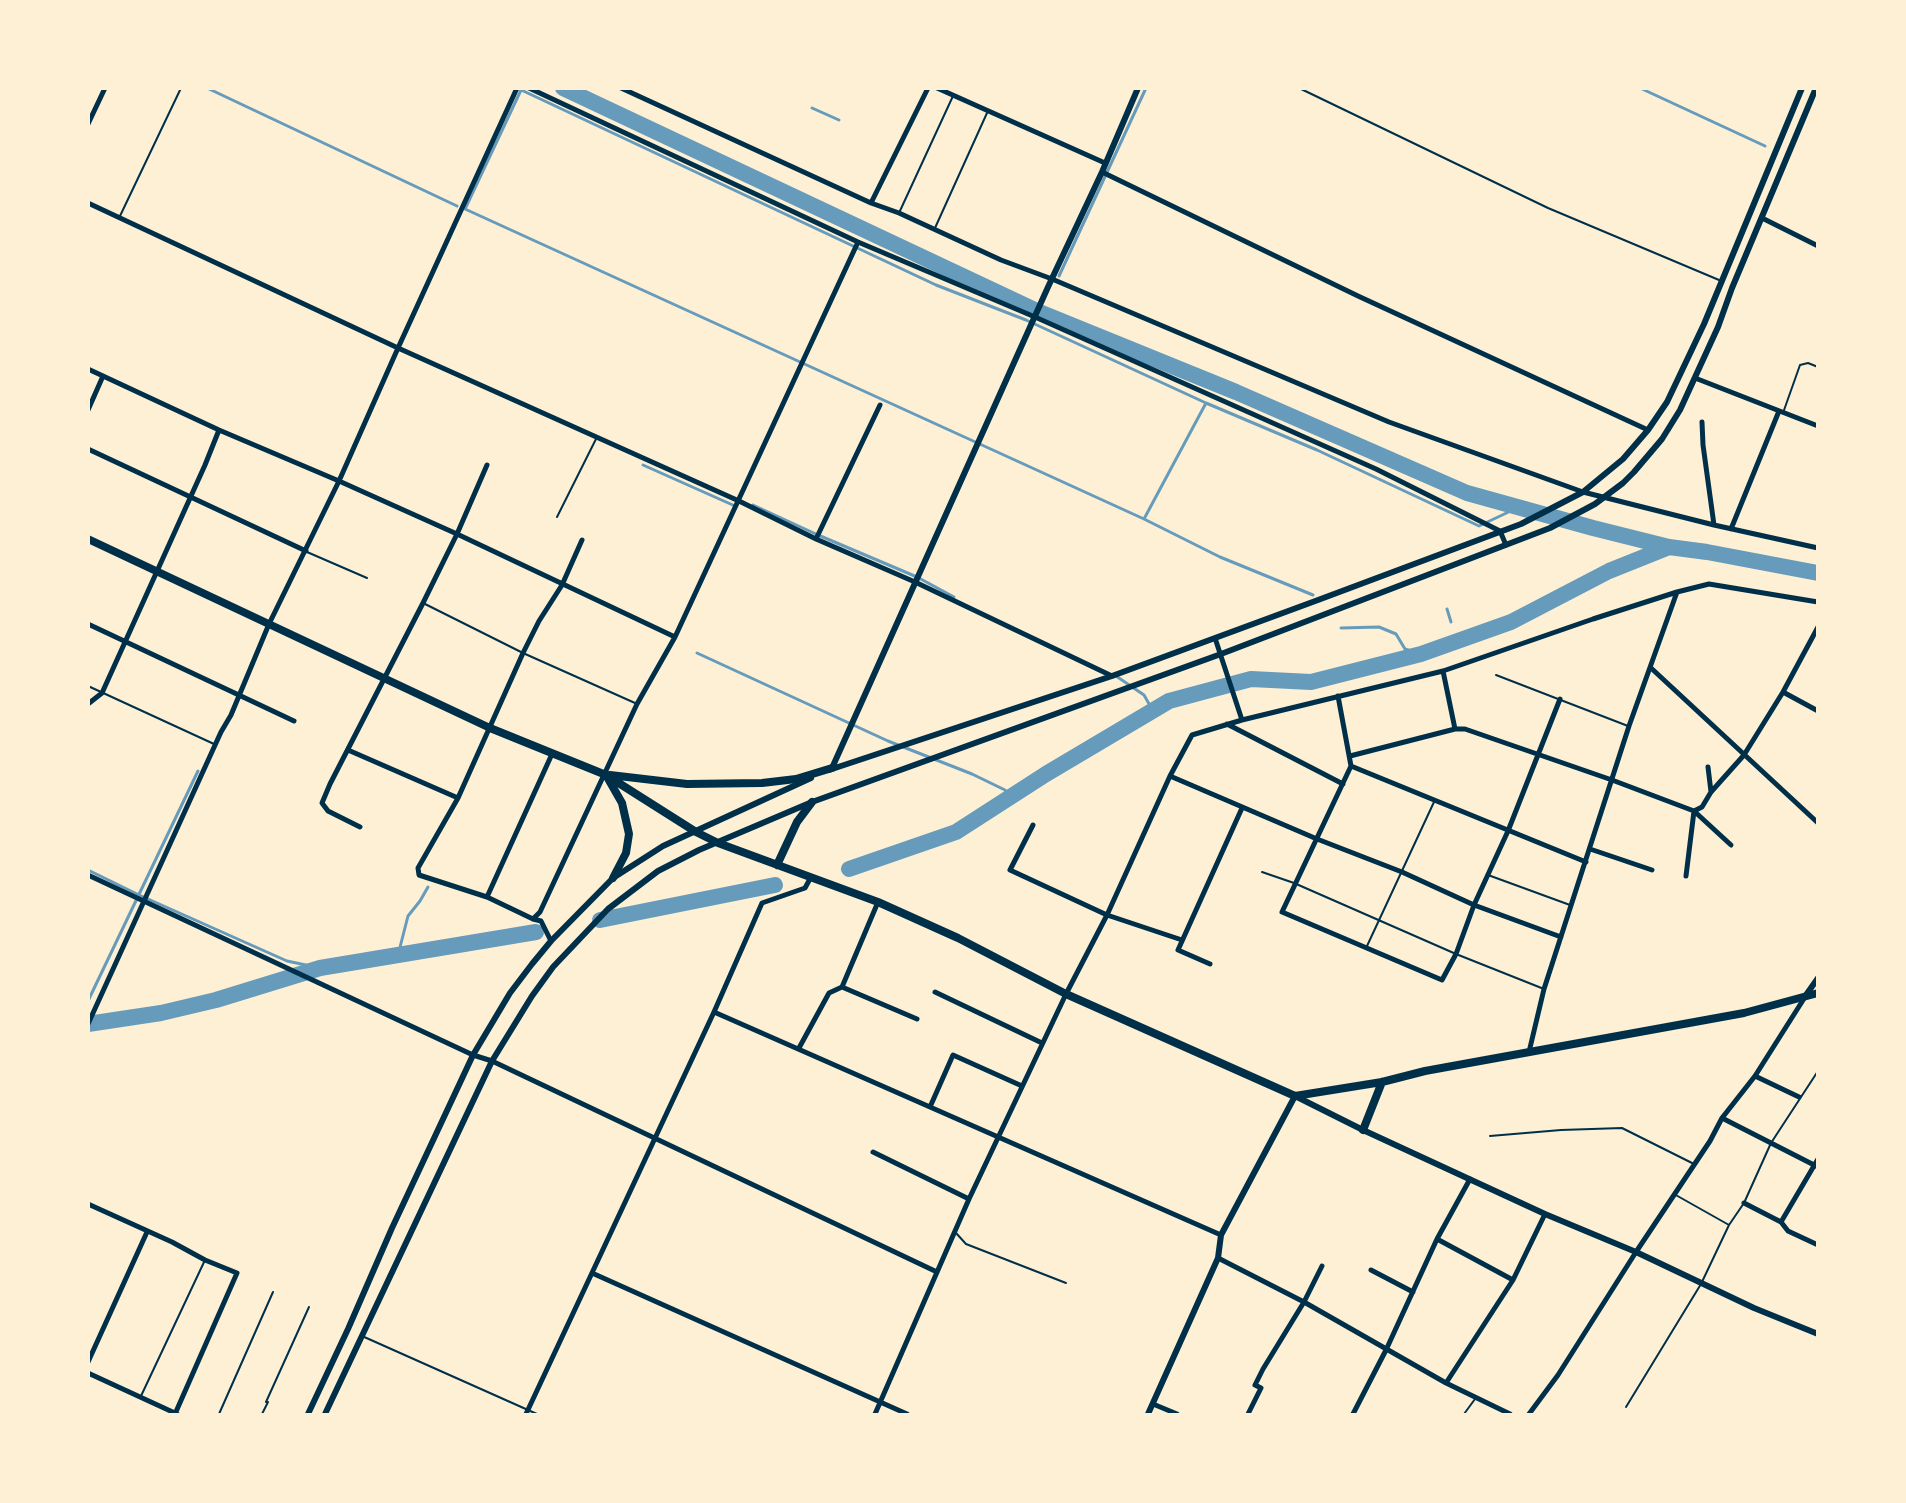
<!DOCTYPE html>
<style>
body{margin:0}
#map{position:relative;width:1906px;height:1503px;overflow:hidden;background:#fdf0d5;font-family:"Work Sans",sans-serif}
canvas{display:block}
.frame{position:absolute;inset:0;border:90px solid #fdf0d5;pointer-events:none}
</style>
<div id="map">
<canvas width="1906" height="1503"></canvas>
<div class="frame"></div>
</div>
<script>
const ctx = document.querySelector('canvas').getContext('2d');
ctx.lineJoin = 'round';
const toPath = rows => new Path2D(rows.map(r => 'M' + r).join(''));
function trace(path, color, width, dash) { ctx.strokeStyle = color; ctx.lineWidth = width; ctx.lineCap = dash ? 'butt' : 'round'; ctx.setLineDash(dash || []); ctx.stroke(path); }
trace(toPath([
 [207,88,457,206],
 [517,88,936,285,1026,320,1206,403,1317,450,1479,526,1517,508],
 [1640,88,1765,146],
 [812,108,839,120],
 [465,209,1144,519,1220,557,1313,595],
 [465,209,521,90],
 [1059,276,1146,88],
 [643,465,735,506],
 [753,505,818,535,917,577,954,597],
 [1144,519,1206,403],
 [1447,609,1451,622],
 [1341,628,1379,627,1396,634,1405,649,1421,654],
 [697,653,888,741,972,774,1005,790,1009,798],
 [1116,676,1144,695,1153,711],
 [88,870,139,895,287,961,320,968],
 [398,955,408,916,420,901,428,887],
 [88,1001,198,771]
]), '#669bbc', 3);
trace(toPath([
 [563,88,1039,312,1236,392,1467,493,1593,528,1669,547,1707,552,1818,573],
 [849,869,956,832,1046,774,1169,701,1251,679,1311,682,1421,654,1511,622,1609,571,1669,547],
 [600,920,775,885],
 [88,1024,161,1013,216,1000,320,968,536,932]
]), '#669bbc', 16);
trace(toPath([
 [1299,88,1548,208,1719,280],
 [899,213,953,96],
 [120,216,181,88],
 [935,228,987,113],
 [1783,413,1800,365,1808,363,1818,367],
 [557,517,597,437],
 [307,552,367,578],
 [423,603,523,653,635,703],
 [1496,675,1628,726],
 [88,686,214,744],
 [1262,872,1294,883,1456,954,1544,989],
 [1488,875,1570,905],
 [1367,946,1434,802],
 [1490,1136,1561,1130,1622,1128,1694,1164],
 [1674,1194,1729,1225],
 [956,1233,966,1244,1066,1283],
 [362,1336,537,1414],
 [141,1396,205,1260],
 [266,1402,309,1307],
 [1626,1407,1701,1284,1729,1225,1744,1203,1771,1143,1818,1071],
 [219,1414,273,1292],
 [262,1414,268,1402],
 [1464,1414,1475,1399]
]), '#003049', 2);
trace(toPath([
 [529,88,858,242,1035,317,1376,469,1500,531,1506,545],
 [621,88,871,203,899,213,1001,260,1052,279,1389,422,1583,492,1714,525,1818,548],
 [937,88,1105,163],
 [88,124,105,88],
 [1102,172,1358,296,1648,430],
 [88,203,398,348,739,501,816,539,915,582,1112,676],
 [871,203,928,88],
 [1762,218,1818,246],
 [88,369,219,430,339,481,457,534,675,637],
 [1695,378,1818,426],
 [88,410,103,376],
 [1702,422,1703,445,1714,525],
 [88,449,306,551],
 [1731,529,1779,411],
 [816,539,880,405],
 [88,624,294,721],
 [1215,638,1242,720],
 [1651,668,1818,823],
 [1443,671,1455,729],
 [1783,692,1818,711],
 [1338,696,1351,766,1282,912,1442,980,1456,954,1474,905,1508,831,1560,699],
 [88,704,102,693,205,465,219,430],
 [1227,724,1343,784],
 [348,750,458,798],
 [1350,756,1455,729,1465,729,1612,780,1694,811,1731,845],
 [1351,766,1586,862],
 [1708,767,1711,792],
 [1170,776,1317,839,1402,872,1474,905,1561,937],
 [1694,811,1702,807,1711,792,1744,755,1783,692,1818,627],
 [1033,825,1010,870,1107,915,1182,940],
 [360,827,328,811,322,803,330,784,423,603,457,534,487,465],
 [1590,849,1652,870],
 [88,875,473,1055,492,1061,937,1272],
 [1686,876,1694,811],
 [487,897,552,754],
 [533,919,540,912,637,704,675,637,858,242],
 [551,941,541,921,533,919,487,897,419,875,418,868,458,798,523,653,539,621,562,585,582,540],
 [1210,964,1178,950,1242,808],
 [842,987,878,902],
 [842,987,917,1019],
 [935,992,1042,1043],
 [714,1012,1221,1235],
 [88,1024,221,732,231,715,269,624,339,481,398,348,517,88],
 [799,1048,829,993,842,987],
 [1529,1052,1544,989,1629,726,1677,592],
 [1755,1076,1799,1097],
 [930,1107,953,1055,1022,1086],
 [1722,1118,1818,1167],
 [873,1152,969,1199],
 [1744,1203,1781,1222,1788,1231,1818,1245],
 [88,1204,172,1242,205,1260,237,1273,175,1414],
 [1781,1222,1818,1159],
 [1437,1239,1513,1280],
 [1218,1258,1304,1302,1446,1383,1510,1414],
 [1371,1270,1413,1292],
 [592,1273,907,1414],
 [88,1362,147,1232],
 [88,1373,177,1414],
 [1446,1383,1513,1280,1545,1214],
 [1153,1404,1177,1414],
 [526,1414,714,1012,762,903,805,888,811,877],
 [875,1414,969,1199,1066,994,1107,915,1170,776,1192,735,1242,720,1443,671,1593,619,1677,592,1709,584,1818,602],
 [1248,1414,1261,1388,1255,1385,1263,1369,1304,1302,1322,1266],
 [1353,1414,1386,1350,1437,1239,1470,1179],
 [1529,1414,1558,1375,1636,1252,1710,1141,1722,1118,1755,1076,1805,997]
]), '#003049', 5);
trace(toPath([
 [832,768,1048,287,1102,172,1138,88],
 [829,770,1112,676,1318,600,1521,524,1583,492,1623,459,1648,430,1667,402,1704,324,1802,88],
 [1806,995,1818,978],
 [308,1414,348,1329,392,1228,473,1055,510,993,532,964,551,941,613,878,663,846,811,778],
 [325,1414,492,1061,532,996,553,967,608,909,658,871,699,850,812,802,1221,654,1550,528,1595,504,1623,483,1634,472,1662,439,1680,410,1718,327,1732,288,1816,88],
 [1148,1414,1218,1258,1221,1235,1295,1096,1363,1130,1545,1214,1636,1252,1754,1308,1818,1334]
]), '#003049', 6);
trace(toPath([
 [88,539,490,728,606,775,696,832,718,843,878,902,958,938,1066,994,1295,1096,1382,1082,1425,1071,1744,1013,1818,993],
 [606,775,622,803,629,834,626,853,613,878],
 [610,775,687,784,762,783,796,779,832,768],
 [777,865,797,822,812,802],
 [1363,1130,1382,1082]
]), '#003049', 8);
</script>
